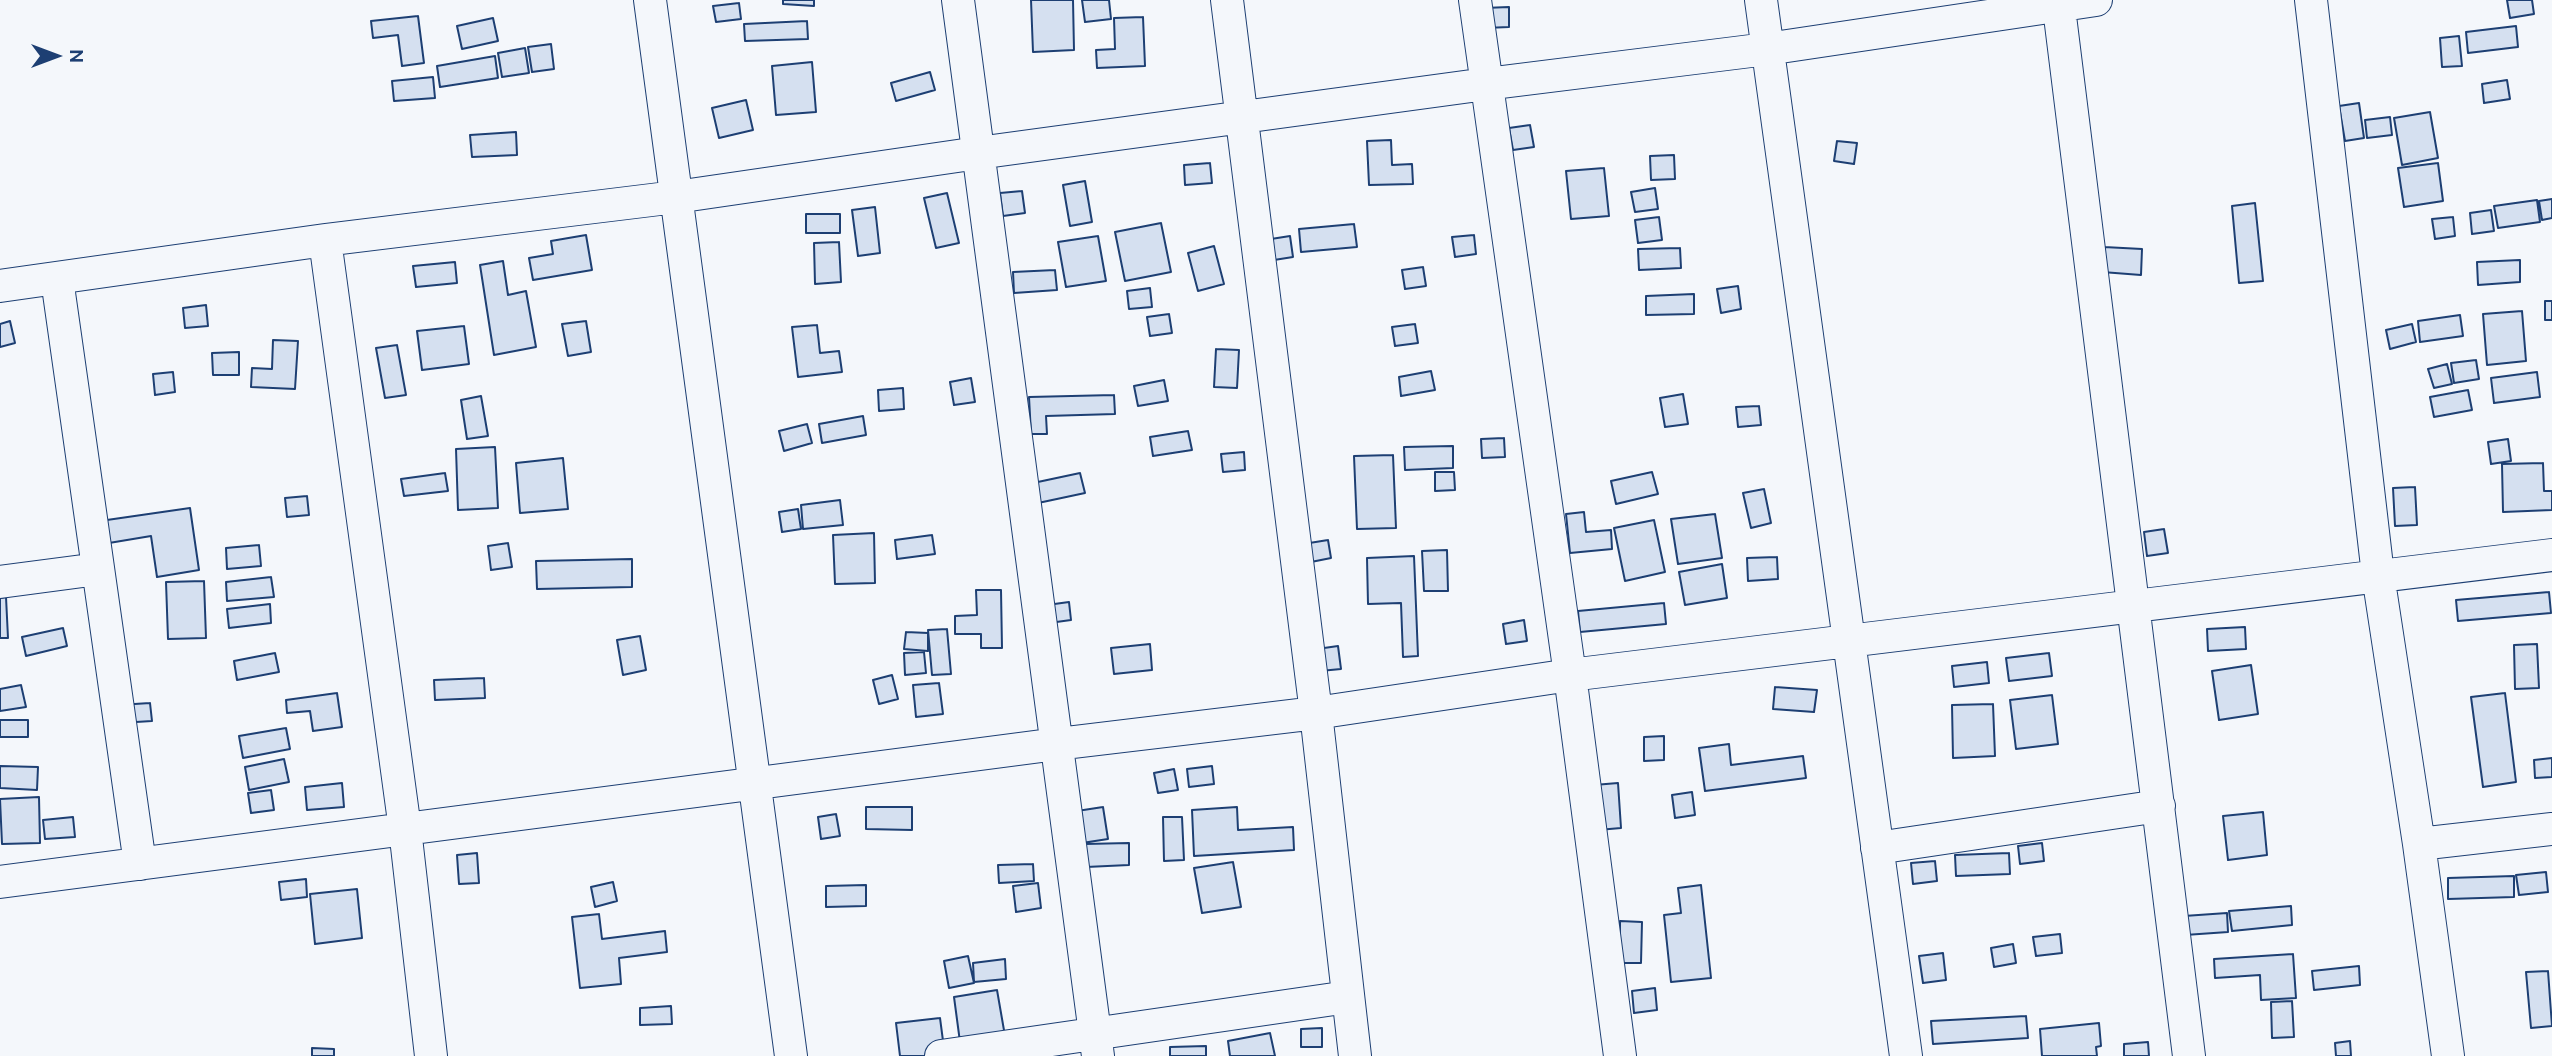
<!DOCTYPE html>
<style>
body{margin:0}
#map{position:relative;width:2552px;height:1056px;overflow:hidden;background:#f4f7fb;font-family:Ubuntu,sans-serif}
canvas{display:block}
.north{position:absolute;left:21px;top:21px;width:70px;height:70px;-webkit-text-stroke:5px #f4f7fb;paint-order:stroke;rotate:90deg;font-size:19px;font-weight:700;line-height:28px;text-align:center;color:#1d3f73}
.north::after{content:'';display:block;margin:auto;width:24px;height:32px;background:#1d3f73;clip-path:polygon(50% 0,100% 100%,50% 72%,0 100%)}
</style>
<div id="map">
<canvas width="2552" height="1056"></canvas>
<div class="north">N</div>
</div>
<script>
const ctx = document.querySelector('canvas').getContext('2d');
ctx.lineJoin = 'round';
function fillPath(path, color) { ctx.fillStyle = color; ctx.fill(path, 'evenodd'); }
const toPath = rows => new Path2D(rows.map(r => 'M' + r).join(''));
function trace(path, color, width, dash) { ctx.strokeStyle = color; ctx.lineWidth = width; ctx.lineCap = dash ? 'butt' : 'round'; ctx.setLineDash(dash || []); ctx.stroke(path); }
const building = toPath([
 [783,0,814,0,814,6,783,4,783,0],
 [1031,0,1073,0,1074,50,1033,52,1031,0],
 [1082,0,1109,0,1111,19,1085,22,1082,0],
 [2507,0,2532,0,2534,14,2510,18,2507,0],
 [739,3,741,19,716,22,713,6,739,3],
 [1509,7,1509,27,1485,28,1484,8,1509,7],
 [418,16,424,63,402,66,398,35,373,38,371,21,418,16],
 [1143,17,1145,66,1097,68,1096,50,1115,49,1114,18,1143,17],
 [493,18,498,41,462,49,457,26,493,18],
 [807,21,808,39,745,41,744,24,807,21],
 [2516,26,2518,47,2468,53,2466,32,2516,26],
 [2459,36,2462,66,2442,67,2440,38,2459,36],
 [551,44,554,69,532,72,528,47,551,44],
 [525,48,529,73,502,77,498,53,525,48],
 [495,56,498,78,440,87,437,66,495,56],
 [812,62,816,112,776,115,772,66,812,62],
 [930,72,935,90,896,101,891,83,930,72],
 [433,77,435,98,394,101,392,81,433,77],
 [2507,80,2510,99,2484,103,2482,84,2507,80],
 [746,100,753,130,719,138,712,108,746,100],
 [2359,103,2364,138,2345,141,2339,106,2359,103],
 [2430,112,2438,158,2402,165,2394,118,2430,112],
 [2390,117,2392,135,2367,138,2365,120,2390,117],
 [1530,125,1534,147,1513,150,1509,128,1530,125],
 [516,132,517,155,472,157,470,135,516,132],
 [1391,140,1392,165,1412,164,1413,184,1369,185,1367,141,1391,140],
 [1837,141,1857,143,1854,164,1834,161,1837,141],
 [1674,155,1675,179,1651,180,1650,156,1674,155],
 [1210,163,1212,183,1185,185,1184,165,1210,163],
 [2438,163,2443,201,2404,207,2398,168,2438,163],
 [1604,168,1609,216,1571,219,1566,171,1604,168],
 [1085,181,1092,222,1070,226,1063,185,1085,181],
 [1655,188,1658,209,1635,212,1631,192,1655,188],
 [1022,191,1025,213,1003,216,1000,193,1022,191],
 [947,193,959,243,936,248,924,198,947,193],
 [2552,199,2552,218,2542,220,2539,201,2552,199],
 [2537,200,2540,222,2498,228,2494,206,2537,200],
 [2255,203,2263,281,2239,283,2232,206,2255,203],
 [875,207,880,253,858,256,852,210,875,207],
 [2491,210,2494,231,2472,234,2470,213,2491,210],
 [806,214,840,214,840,233,806,233,806,214],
 [1659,217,1662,240,1638,243,1635,220,1659,217],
 [2453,217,2455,236,2435,239,2432,219,2453,217],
 [1161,223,1171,272,1125,281,1115,232,1161,223],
 [1354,224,1357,247,1301,252,1299,229,1354,224],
 [586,235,592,270,533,280,529,258,553,254,551,241,586,235],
 [1474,235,1476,254,1455,257,1452,237,1474,235],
 [1098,236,1106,281,1066,287,1058,242,1098,236],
 [1290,236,1293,257,1274,260,1271,239,1290,236],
 [839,242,841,282,815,284,814,243,839,242],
 [1214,246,1224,284,1198,291,1188,253,1214,246],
 [2104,247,2142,249,2141,275,2102,272,2104,247],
 [1680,248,1681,268,1639,270,1638,249,1680,248],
 [2520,260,2520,282,2478,285,2477,262,2520,260],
 [503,261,508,295,526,291,536,347,494,355,480,265,503,261],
 [455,262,457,283,416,287,413,266,455,262],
 [1423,267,1426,286,1405,289,1402,270,1423,267],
 [1055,270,1057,290,1014,293,1013,272,1055,270],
 [1738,286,1741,309,1721,313,1717,289,1738,286],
 [1150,288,1152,307,1129,309,1127,291,1150,288],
 [1694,294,1694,314,1646,315,1646,296,1694,294],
 [2545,301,2552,301,2552,320,2545,320,2545,301],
 [206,305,208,326,185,328,183,308,206,305],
 [2522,311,2526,361,2487,365,2483,314,2522,311],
 [1169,314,1172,333,1150,336,1147,317,1169,314],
 [2460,315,2463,336,2420,342,2418,321,2460,315],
 [10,321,15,343,0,347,0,324,10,321],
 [586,321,591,352,568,356,562,324,586,321],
 [1415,324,1418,343,1395,346,1392,327,1415,324],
 [2412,324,2416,342,2390,349,2386,330,2412,324],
 [817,325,820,353,839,351,842,372,798,377,792,327,817,325],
 [464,326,469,364,422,370,417,331,464,326],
 [273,340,298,341,295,389,251,387,252,368,272,369,273,340],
 [397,345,406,395,385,398,376,348,397,345],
 [1216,349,1239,350,1237,388,1214,387,1216,349],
 [239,352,239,375,213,375,212,353,239,352],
 [2476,360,2479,379,2454,383,2451,363,2476,360],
 [2447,364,2452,384,2434,388,2428,369,2447,364],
 [1431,371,1435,390,1401,396,1399,377,1431,371],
 [173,372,175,392,155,395,153,374,173,372],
 [2537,372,2540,397,2494,403,2491,378,2537,372],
 [971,378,975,402,954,405,950,382,971,378],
 [1164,380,1168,401,1138,406,1134,386,1164,380],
 [903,388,904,409,879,411,878,390,903,388],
 [2468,390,2472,410,2434,417,2430,397,2468,390],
 [1683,394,1688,424,1665,427,1660,398,1683,394],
 [1114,395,1115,414,1046,416,1047,434,1031,434,1029,397,1114,395],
 [481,396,488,436,467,439,461,400,481,396],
 [1759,406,1761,425,1738,427,1736,407,1759,406],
 [863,416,866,435,822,443,819,424,863,416],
 [807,424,812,443,784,451,779,431,807,424],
 [1188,431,1192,450,1153,456,1150,437,1188,431],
 [1504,438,1505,457,1482,458,1481,439,1504,438],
 [2508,439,2511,461,2491,464,2488,442,2508,439],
 [1453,446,1453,468,1405,470,1404,447,1453,446],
 [495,447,498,508,458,510,456,449,495,447],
 [1244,452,1245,470,1223,472,1221,454,1244,452],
 [1393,455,1396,528,1357,529,1354,456,1393,455],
 [563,458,568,509,520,513,516,463,563,458],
 [2543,463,2544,491,2552,491,2552,510,2503,512,2502,464,2543,463],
 [1435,472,1454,472,1455,490,1435,491,1435,472],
 [1652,472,1658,494,1616,504,1611,481,1652,472],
 [445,473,448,491,404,496,401,479,445,473],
 [1080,473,1085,493,1024,506,1019,486,1080,473],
 [2415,487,2417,525,2395,526,2393,488,2415,487],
 [1764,489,1771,523,1751,528,1743,493,1764,489],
 [307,496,309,515,287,517,285,498,307,496],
 [840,500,843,525,803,529,801,505,840,500],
 [190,508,199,570,157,577,151,536,103,544,100,521,190,508],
 [798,509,801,529,782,532,779,512,798,509],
 [1584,512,1586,532,1611,530,1612,549,1570,553,1566,514,1584,512],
 [1715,514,1722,558,1678,564,1671,519,1715,514],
 [1654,520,1665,572,1625,581,1614,528,1654,520],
 [2164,529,2168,553,2147,556,2144,532,2164,529],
 [874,533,875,583,835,584,833,535,874,533],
 [932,535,935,554,897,559,895,540,932,535],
 [1328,540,1331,558,1301,564,1297,545,1328,540],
 [508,543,512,567,491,570,488,546,508,543],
 [259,545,261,566,227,569,226,548,259,545],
 [1447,550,1448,591,1424,591,1422,551,1447,550],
 [1414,556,1418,656,1403,657,1401,603,1368,604,1367,558,1414,556],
 [1777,557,1778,579,1748,581,1747,558,1777,557],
 [632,559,632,587,537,589,536,561,632,559],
 [1722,564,1727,598,1685,605,1679,572,1722,564],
 [271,577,274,597,227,601,226,582,271,577],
 [204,581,206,638,168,639,166,582,204,581],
 [976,590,1001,590,1002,648,981,648,981,634,955,634,955,616,977,615,976,590],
 [2549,592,2551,613,2458,621,2456,600,2549,592],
 [6,597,8,638,0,638,0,598,6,597],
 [1069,602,1071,620,1049,623,1047,605,1069,602],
 [1664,603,1666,624,1580,632,1578,611,1664,603],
 [270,604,271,623,229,628,227,609,270,604],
 [1524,620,1527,641,1506,644,1503,624,1524,620],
 [2245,627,2246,649,2208,651,2207,629,2245,627],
 [63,628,67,646,26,656,22,637,63,628],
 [947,629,951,674,932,675,928,630,947,629],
 [906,632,928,633,928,651,904,649,906,632],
 [640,636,646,670,623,675,617,640,640,636],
 [1150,644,1152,670,1114,674,1111,648,1150,644],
 [2537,644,2539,688,2515,689,2514,645,2537,644],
 [1338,646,1341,669,1320,671,1317,649,1338,646],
 [924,652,926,673,905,675,904,653,924,652],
 [275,653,279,672,237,680,234,661,275,653],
 [2049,653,2052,676,2009,681,2006,658,2049,653],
 [1987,662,1989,683,1954,687,1952,666,1987,662],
 [2251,665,2258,714,2219,720,2212,671,2251,665],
 [892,675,898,699,879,704,873,680,892,675],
 [484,678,485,698,435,700,434,680,484,678],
 [939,683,943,714,916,717,913,685,939,683],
 [21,685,26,707,0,711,0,689,21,685],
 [1775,687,1817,690,1814,712,1773,709,1775,687],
 [337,693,342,727,313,731,310,711,287,713,286,700,337,693],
 [2505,693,2516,782,2483,787,2471,697,2505,693],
 [2052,695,2058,744,2016,749,2010,700,2052,695],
 [150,703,152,721,120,723,119,705,150,703],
 [1993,704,1995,756,1953,758,1952,705,1993,704],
 [0,720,28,720,28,737,0,737,0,720],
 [286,728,290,749,243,758,239,736,286,728],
 [1664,736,1664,760,1644,761,1644,737,1664,736],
 [1729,744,1731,765,1803,756,1806,778,1705,791,1699,748,1729,744],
 [2552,758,2552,777,2535,778,2534,760,2552,758],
 [284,759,289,782,249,790,245,767,284,759],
 [0,766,38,767,37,790,0,788,0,766],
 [1212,766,1214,784,1189,787,1187,769,1212,766],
 [1174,769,1178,790,1158,793,1154,773,1174,769],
 [342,783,344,807,307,810,305,787,342,783],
 [1618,783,1621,828,1598,830,1594,785,1618,783],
 [271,790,274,810,251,813,248,793,271,790],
 [1692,792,1695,815,1675,818,1672,795,1692,792],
 [39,797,40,843,2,844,0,799,39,797],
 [866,807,912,807,912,830,866,829,866,807],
 [1103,807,1108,839,1082,843,1077,811,1103,807],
 [1237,807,1238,830,1293,827,1294,850,1194,856,1192,810,1237,807],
 [2263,812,2267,855,2228,860,2223,816,2263,812],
 [836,814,840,836,821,839,818,817,836,814],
 [73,817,75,837,45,839,43,820,73,817],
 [1163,817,1182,817,1184,860,1164,861,1163,817],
 [1129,843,1129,865,1086,867,1085,844,1129,843],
 [2042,843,2044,861,2020,864,2018,846,2042,843],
 [477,853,479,883,459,884,457,855,477,853],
 [2009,853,2010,874,1956,876,1955,855,2009,853],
 [1935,861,1937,881,1913,884,1911,863,1935,861],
 [1233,862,1241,907,1202,913,1194,868,1233,862],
 [1033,864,1034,881,999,883,998,865,1033,864],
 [2546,872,2548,892,2519,895,2516,875,2546,872],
 [2514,876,2514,897,2448,899,2448,878,2514,876],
 [306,879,307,897,281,900,279,882,306,879],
 [613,882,617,901,595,907,591,887,613,882],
 [1038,883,1041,908,1016,912,1013,886,1038,883],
 [866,885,866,906,826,907,826,886,866,885],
 [1701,885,1711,978,1671,982,1664,915,1681,913,1678,888,1701,885],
 [357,889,362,938,315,944,310,894,357,889],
 [2291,906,2292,925,2232,931,2229,911,2291,906],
 [2227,913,2228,932,2185,935,2184,916,2227,913],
 [599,914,602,939,665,931,667,952,619,958,621,984,580,988,572,917,599,914],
 [1620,921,1642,922,1641,963,1620,963,1620,921],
 [2060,934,2062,953,2036,956,2033,937,2060,934],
 [2013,944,2016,963,1994,967,1991,948,2013,944],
 [1943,953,1946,980,1923,983,1919,956,1943,953],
 [2293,954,2296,998,2261,1000,2260,975,2215,978,2214,959,2293,954],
 [968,956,974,983,949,988,944,961,968,956],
 [1005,959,1006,979,974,982,973,963,1005,959],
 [2359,966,2360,985,2314,990,2312,971,2359,966],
 [2548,971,2552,1026,2531,1028,2526,972,2548,971],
 [1655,988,1657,1010,1634,1013,1632,991,1655,988],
 [997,990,1005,1036,960,1042,954,997,997,990],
 [2292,1001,2294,1037,2272,1038,2271,1002,2292,1001],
 [671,1006,672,1024,640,1025,640,1008,671,1006],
 [2026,1016,2028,1038,1933,1044,1931,1021,2026,1016],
 [940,1018,945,1056,900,1056,896,1023,940,1018],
 [2099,1023,2101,1046,2096,1047,2097,1056,2042,1056,2040,1029,2099,1023],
 [1322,1028,1322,1047,1301,1047,1301,1029,1322,1028],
 [1270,1033,1275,1056,1230,1056,1228,1041,1270,1033],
 [2350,1041,2351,1056,2336,1056,2335,1043,2350,1041],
 [2148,1042,2149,1056,2124,1056,2124,1044,2148,1042],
 [1206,1046,1206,1056,1170,1056,1170,1047,1206,1046],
 [312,1048,334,1049,334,1056,312,1056,312,1048]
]);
fillPath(building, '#d5e0f0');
trace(building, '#1d3f73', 2);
const street = toPath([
 [650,0,791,1056],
 [958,0,1098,1056],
 [1227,0,1316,713,1355,1056],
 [1475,0,1570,675,1620,1056],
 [1761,0,1906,1056],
 [2058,0,2189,1056],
 [2311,0,2378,575,2419,844,2448,1056],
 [325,240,405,829,431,1056],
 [57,279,140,864],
 [0,286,325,240,676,197,978,153,1486,84,1767,49,2096,0],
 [0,582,98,569],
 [2419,844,2552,829],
 [1877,848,2159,806],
 [0,882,1057,744,1316,713,1570,675,2552,555],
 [941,1056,1348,997]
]);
trace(street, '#1d3f73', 34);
trace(street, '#f4f7fb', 32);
</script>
